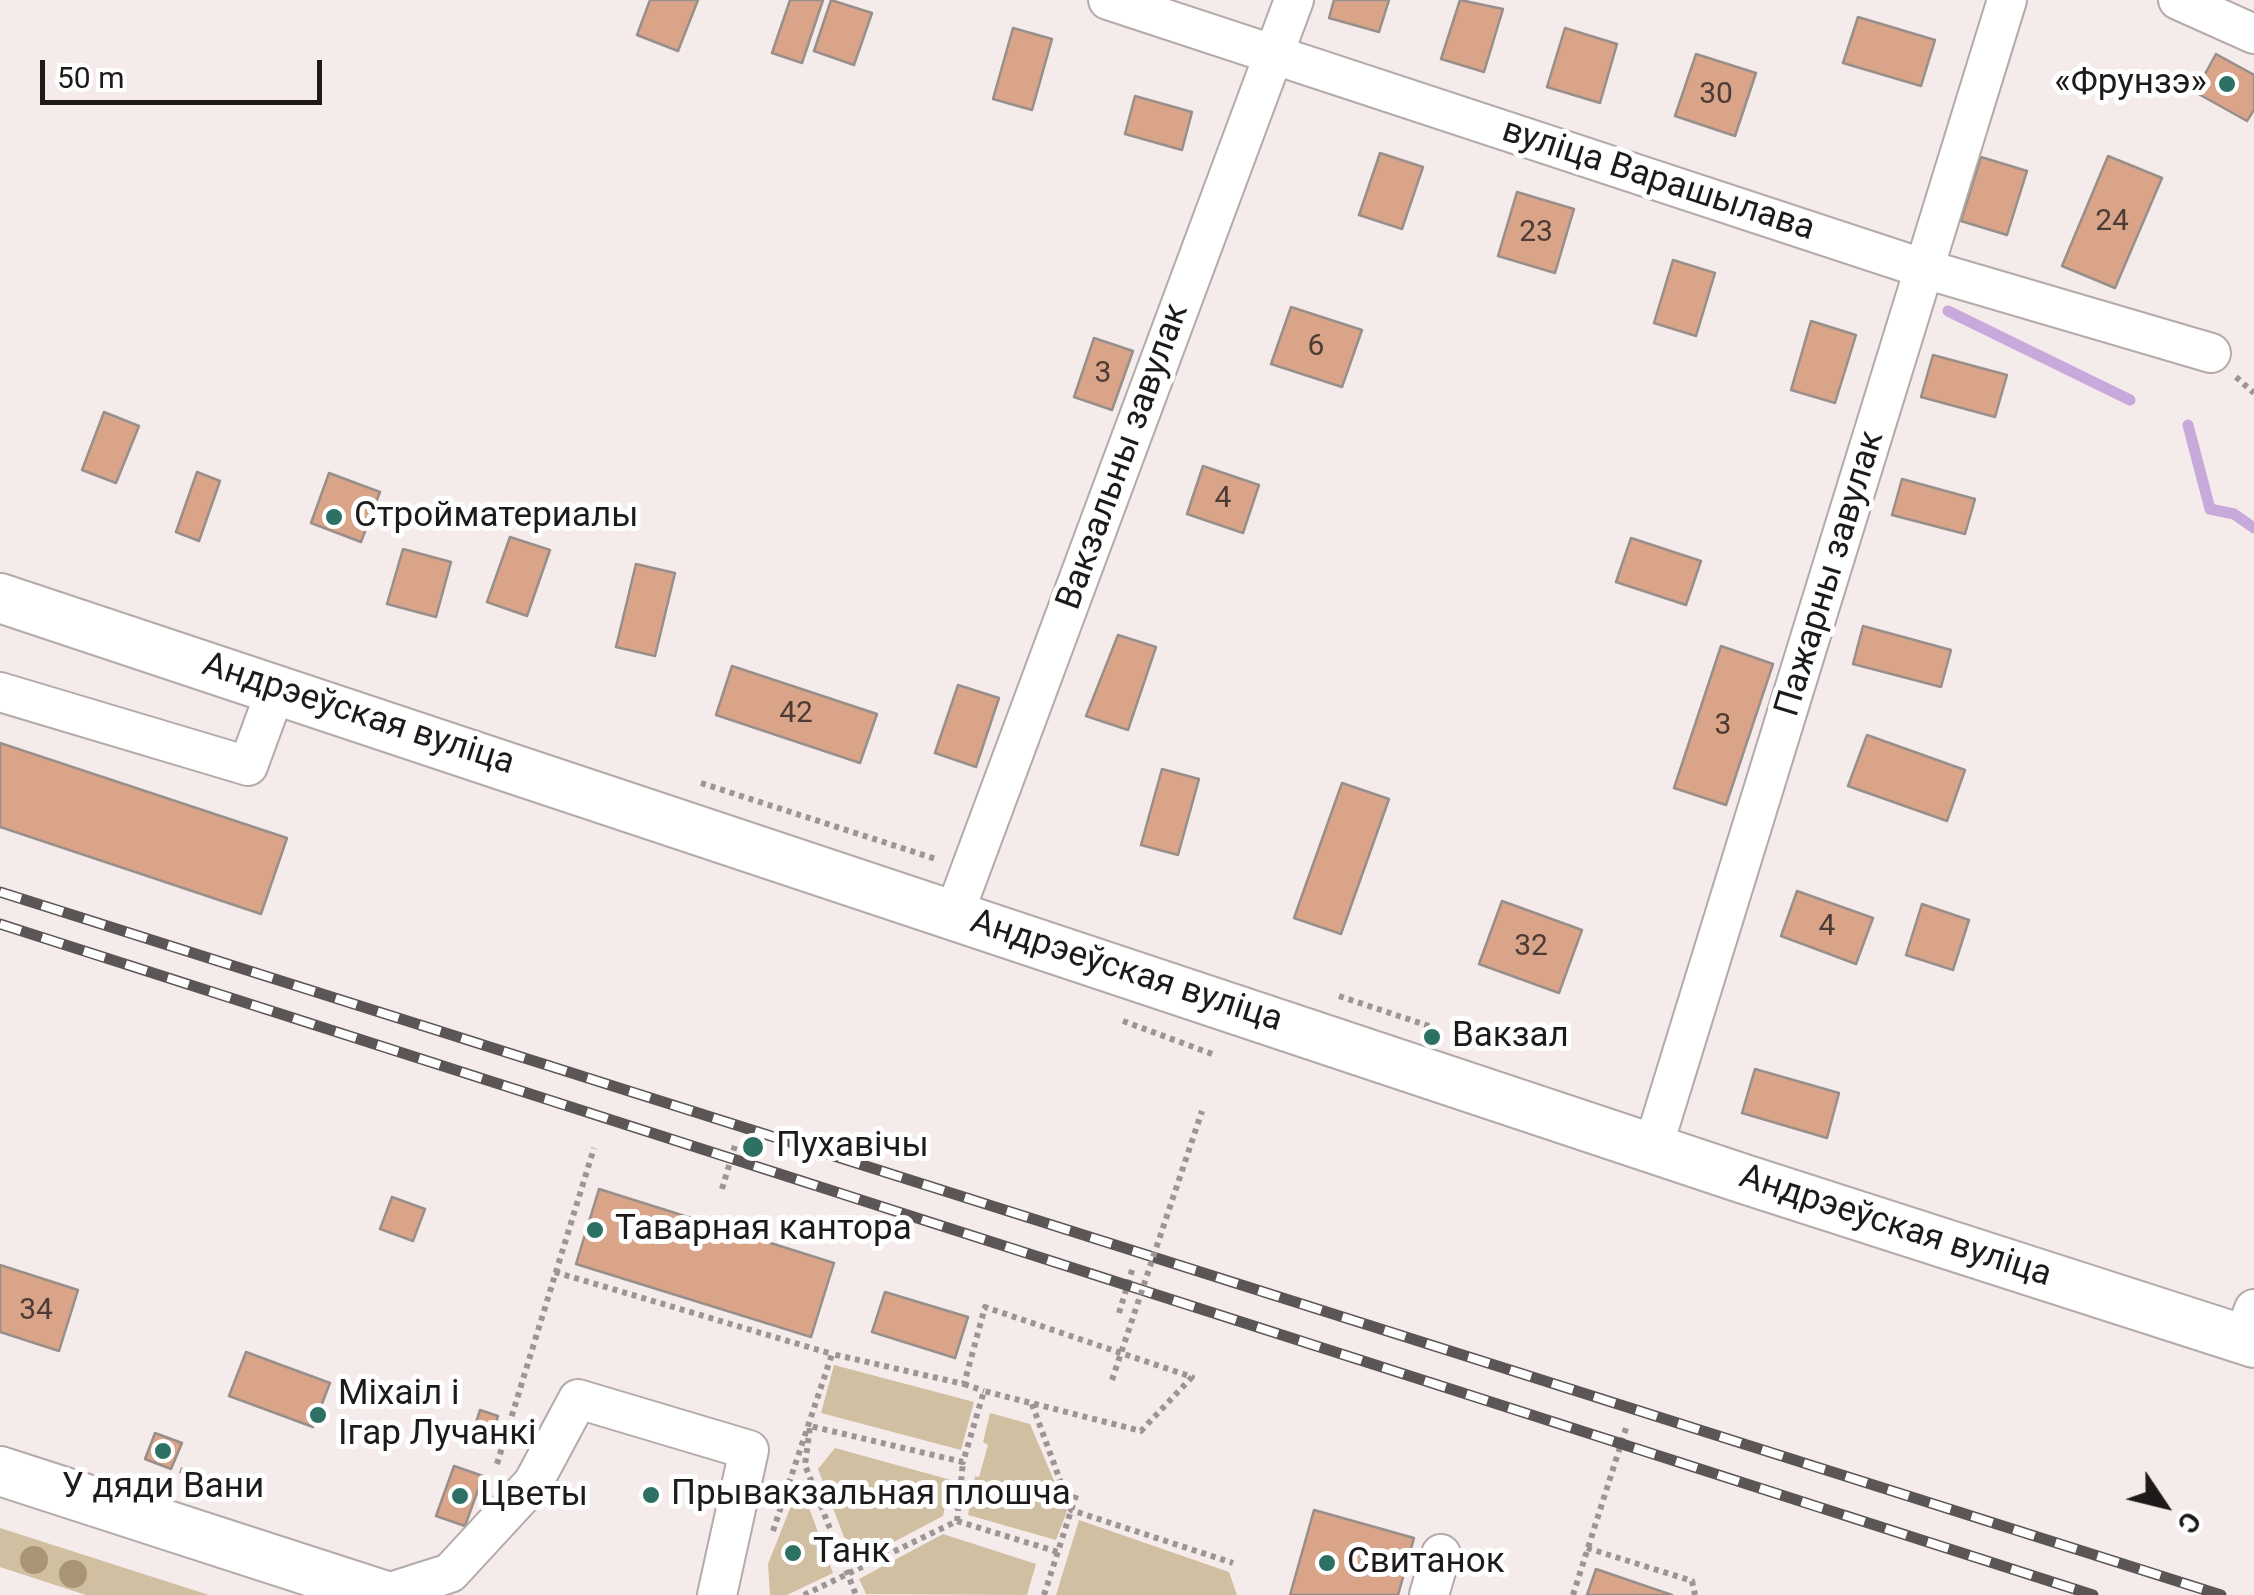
<!DOCTYPE html>
<meta charset="utf-8">
<style>
body{margin:0}
#map{position:relative;width:2254px;height:1595px;overflow:hidden;background:#f6ebeb;font-family:Roboto,sans-serif}
canvas{display:block}
.north{position:absolute;left:2114px;top:1455px;width:100px;height:100px;-webkit-text-stroke:8px #fff;paint-order:stroke;rotate:125deg;font-size:28px;font-weight:700;line-height:40px;text-align:center;color:#1e1a1a}
.north::after{content:'';display:block;margin:auto;width:35px;height:45px;background:#1e1a1a;clip-path:polygon(50% 0,100% 100%,50% 72%,0 100%)}
.scale{position:absolute;left:40px;top:60px;width:282px;height:45px;box-sizing:border-box;border:5px solid #1e1a1a;border-top:0;padding-left:12px;font-size:30px;line-height:35px;white-space:nowrap;color:#1e1a1a;-webkit-text-stroke:8px #fff;paint-order:stroke}
</style>
<div id="map">
<canvas width="2254" height="1595"></canvas>
<div class="north">С</div>
<div class="scale">50 m</div>
</div>
<script>
const ctx = document.querySelector('canvas').getContext('2d');
ctx.lineJoin = 'round';
function fillPath(path, color) { ctx.fillStyle = color; ctx.fill(path, 'evenodd'); }
const toPath = rows => new Path2D(rows.map(r => 'M' + r).join(''));
function trace(path, color, width, dash) { ctx.strokeStyle = color; ctx.lineWidth = width; ctx.lineCap = dash ? 'butt' : 'round'; ctx.setLineDash(dash || []); ctx.stroke(path); }
function write(font, color, halo, rows, align = 'center') {
  ctx.font = font + ' Roboto,sans-serif'; ctx.lineWidth = 10; ctx.setLineDash([]); ctx.textBaseline = 'middle'; ctx.strokeStyle = halo; ctx.fillStyle = color; for (const [text, x, y, turn = 0] of rows) {
    ctx.save(); ctx.translate(x, y); ctx.rotate((+turn || 0) * Math.PI / 180); ctx.textAlign = isNaN(turn) ? turn : align; if (halo) ctx.strokeText(text, 0, 0); ctx.fillText(text, 0, 0); ctx.restore();
  }
}
fillPath(toPath([
 [834,1365,974,1402,961,1450,821,1413],
 [990,1413,1030,1424,1067,1511,1056,1540,968,1515,975,1476,979,1477,988,1445,983,1442],
 [835,1448,951,1480,943,1516,854,1563,818,1469],
 [800,1483,833,1573,787,1595,770,1595,768,1564],
 [1079,1520,1229,1572,1237,1595,1056,1595],
 [0,1528,209,1595,86,1595,0,1567],
 [943,1534,1036,1564,1027,1595,866,1594,859,1579]
]), '#d0bfa1');
trace(toPath([
 [1948,311,2130,400],
 [2188,425,2210,509,2234,514,2254,528]
]), '#c7aadb', 11);
const building = toPath([
 [650,0,698,0,678,51,637,35,650,0],
 [790,0,823,0,802,63,772,53,790,0],
 [831,0,872,13,854,65,814,51,831,0],
 [1334,0,1389,0,1379,32,1329,18,1334,0],
 [1460,0,1503,9,1484,72,1441,59,1460,0],
 [1858,17,1935,40,1921,86,1843,63,1858,17],
 [1013,28,1052,39,1032,110,993,99,1013,28],
 [1565,28,1617,44,1600,103,1547,87,1565,28],
 [1696,54,1756,73,1735,136,1675,116,1696,54],
 [2216,54,2254,75,2254,110,2247,121,2195,92,2216,54],
 [1135,96,1192,112,1182,150,1125,134,1135,96],
 [1380,153,1423,167,1402,229,1359,215,1380,153],
 [2108,156,2162,178,2115,288,2062,266,2108,156],
 [1981,157,2027,171,2007,235,1961,221,1981,157],
 [1517,192,1574,209,1555,273,1498,256,1517,192],
 [1673,260,1715,273,1696,336,1654,323,1673,260],
 [1291,307,1362,330,1342,387,1271,364,1291,307],
 [1811,321,1856,335,1835,403,1791,390,1811,321],
 [1094,338,1133,351,1112,410,1074,397,1094,338],
 [1933,355,2007,375,1995,417,1921,397,1933,355],
 [104,412,139,426,116,483,82,470,104,412],
 [1203,466,1259,485,1243,533,1187,514,1203,466],
 [197,472,220,481,199,541,176,532,197,472],
 [329,473,380,492,361,542,311,523,329,473],
 [1902,479,1975,499,1965,534,1892,515,1902,479],
 [510,537,550,550,527,616,487,602,510,537],
 [1631,538,1701,561,1686,605,1616,582,1631,538],
 [403,549,451,562,436,617,387,604,403,549],
 [636,564,675,573,655,656,616,647,636,564],
 [1863,626,1951,650,1941,687,1853,664,1863,626],
 [1118,635,1156,647,1128,730,1086,716,1118,635],
 [1721,646,1773,664,1726,805,1674,788,1721,646],
 [732,666,877,714,860,763,716,715,732,666],
 [958,685,999,698,976,767,935,753,958,685],
 [1867,735,1965,770,1947,821,1848,786,1867,735],
 [0,743,287,838,261,914,0,827,0,743],
 [1162,769,1199,779,1178,855,1141,845,1162,769],
 [1342,783,1389,799,1341,934,1294,918,1342,783],
 [1797,891,1873,918,1856,964,1781,936,1797,891],
 [1502,901,1582,930,1559,993,1479,964,1502,901],
 [1922,904,1969,920,1953,970,1906,955,1922,904],
 [1755,1069,1839,1093,1827,1138,1742,1113,1755,1069],
 [599,1189,834,1263,811,1337,576,1264,599,1189],
 [392,1197,425,1209,413,1241,380,1229,392,1197],
 [0,1265,78,1290,59,1351,0,1332,0,1265],
 [885,1292,968,1317,955,1358,872,1332,885,1292],
 [246,1352,330,1383,313,1427,229,1396,246,1352],
 [480,1410,498,1416,489,1444,471,1438,480,1410],
 [155,1433,182,1443,171,1469,145,1459,155,1433],
 [454,1466,483,1476,465,1526,436,1516,454,1466],
 [1314,1510,1414,1538,1398,1595,1290,1595,1314,1510],
 [1596,1569,1672,1595,1587,1595,1596,1569]
]);
fillPath(building, '#d9a488');
trace(building, '#988f8b', 2.5);
const minor = toPath([
 [1108,0,1925,269,2211,353],
 [2178,0,2254,34],
 [0,692,248,766,277,687],
 [954,914,1294,0],
 [1653,1147,2007,0],
 [2243,1339,2254,1309],
 [381,1595,450,1573,533,1483,578,1399,749,1450,717,1595],
 [1429,1595,1441,1554]
]);
const major = toPath([
 [0,598,1744,1179,2254,1343],
 [0,1471,383,1595]
]);
trace(minor, '#b4aaaa', 42);
trace(major, '#b4aaaa', 52);
trace(toPath([
 [2236,377,2254,393],
 [701,783,936,859],
 [1339,996,1432,1027],
 [1123,1021,1215,1055],
 [722,1189,736,1142],
 [555,1272,832,1354],
 [1119,1313,1133,1267],
 [964,1384,984,1391],
 [1032,1404,1071,1510,1233,1563],
 [497,1464,594,1148],
 [180,1470,197,1476,216,1493],
 [957,1521,963,1462],
 [773,1531,832,1354,964,1384,985,1307,1192,1377,1141,1431,984,1391,963,1462,810,1426,805,1465,856,1595],
 [1587,1548,1692,1581,1695,1595],
 [804,1595,957,1521,1058,1552],
 [1044,1595,1077,1492],
 [1573,1595,1627,1425]
]), '#9d9595', 6, [5, 5]);
trace(minor, '#fff', 38);
trace(major, '#fff', 48);
const rail = toPath([
 [0,892,2221,1595],
 [0,924,2093,1595]
]);
trace(rail, '#5b5555', 11);
trace(rail, '#fff', 8, [22]);
trace(toPath([
 [1112,1380,1202,1111]
]), '#9d9595', 6, [5, 5]);
ctx.fillStyle = '#a99473';
for (const [x, y] of [
 [34,1560],
 [73,1574]
]) { ctx.beginPath(); ctx.arc(x, y, 14, 0, 2 * Math.PI); ctx.fill(); }
for (const [x, y, r, color] of [
 [2227,84,10,"#2d7164"],
 [334,517,10,"#2d7164"],
 [1432,1037,10,"#2d7164"],
 [753,1147,12,"#2d7164"],
 [595,1230,10,"#2d7164"],
 [318,1415,10,"#2d7164"],
 [163,1451,10,"#2d7164"],
 [651,1495,10,"#2d7164"],
 [460,1496,10,"#2d7164"],
 [793,1553,10,"#2d7164"],
 [1327,1563,10,"#2d7164"]
]) { const dot = new Path2D(); dot.arc(x, y, r, 0, 2 * Math.PI); ctx.fillStyle = color; ctx.fill(dot); trace(dot, '#fff', 4); }
write('30px', '#4d3c36', null, [
 ["30",1716,95],
 ["24",2112,222],
 ["23",1536,233],
 ["6",1316,347],
 ["3",1103,374],
 ["4",1223,499],
 ["42",796,714],
 ["3",1723,726],
 ["4",1827,927],
 ["32",1531,947],
 ["34",36,1311]
]);
write('35px', '#1e1a1a', '#fff', [
 ["«Фрунзэ»",2207,84,"right"],
 ["Стройматериалы",354,517],
 ["Вакзал",1452,1037],
 ["Пухавічы",776,1147],
 ["Таварная кантора",615,1230],
 ["Міхаіл і",338,1395],
 ["Ігар Лучанкі",338,1435],
 ["У дяди Вани",163,1488,"center"],
 ["Прывакзальная плошча",671,1495],
 ["Цветы",480,1496],
 ["Танк",813,1553],
 ["Свитанок",1347,1563]
], 'left');
write('35px', '#1e1a1a', '#fff', [
 ["вуліца Варашылава",1658,181,18],
 ["Вакзальны завулак",1124,457,-70],
 ["Пажарны завулак",1831,574,-73],
 ["Андрэеўская вуліца",358,715,18],
 ["Андрэеўская вуліца",1126,972,18],
 ["Андрэеўская вуліца",1895,1227,18]
]);
</script>
